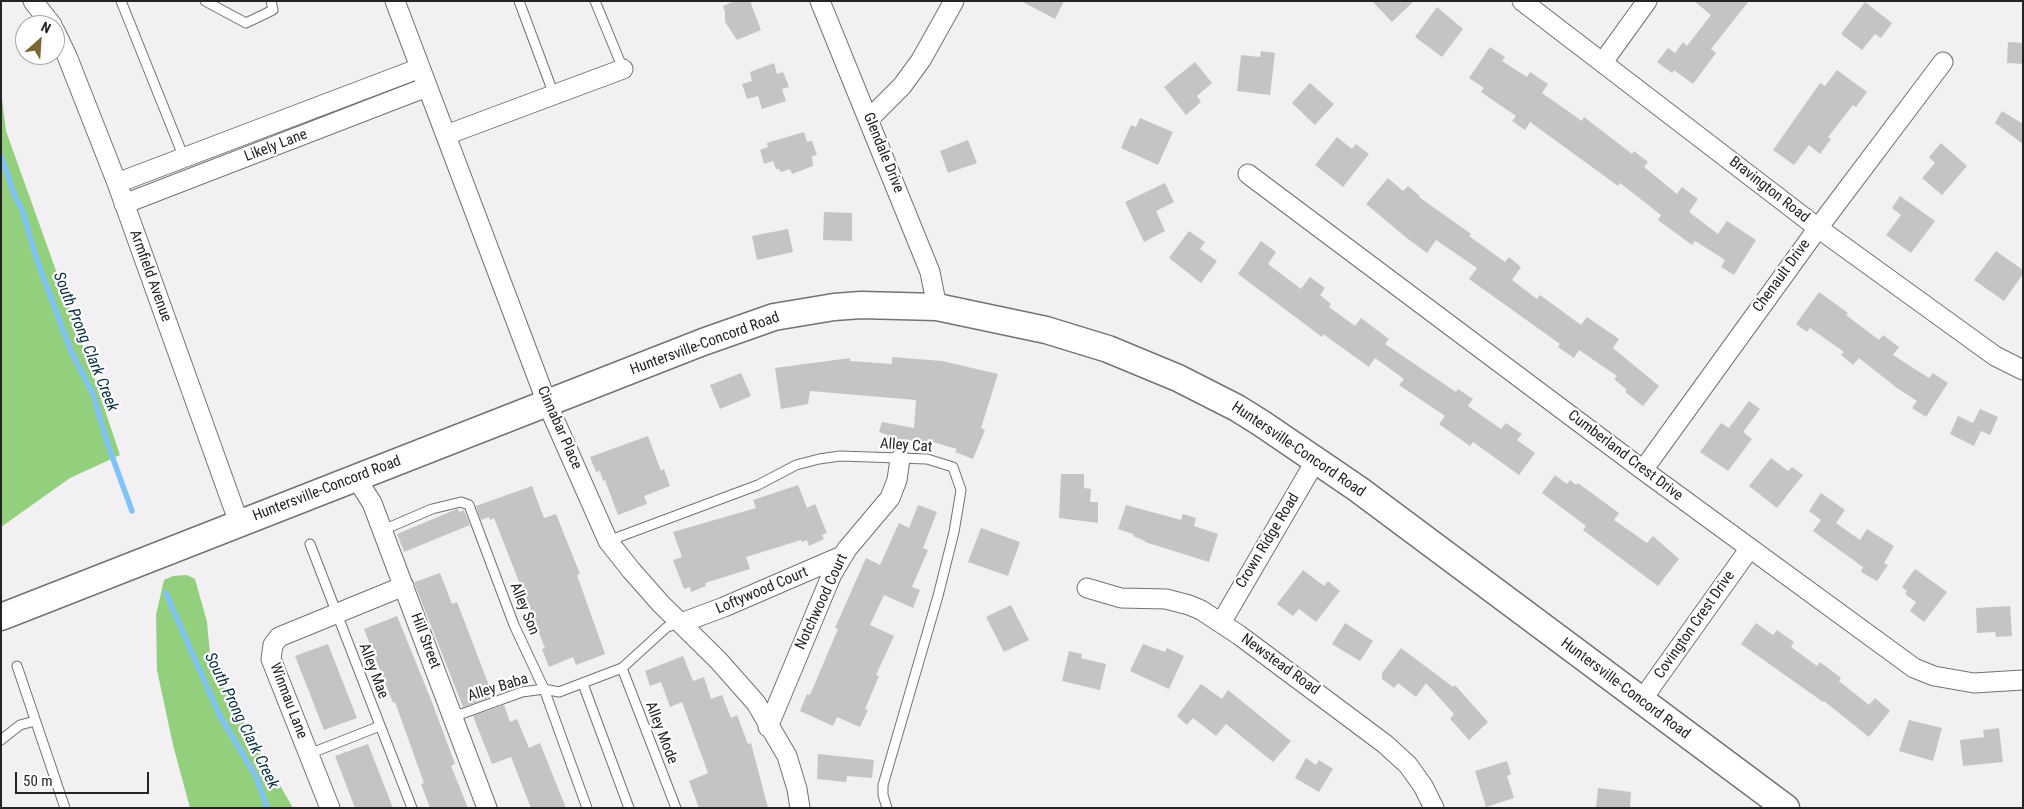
<!DOCTYPE html>
<style>
body{margin:0}
#map{position:relative;width:2024px;height:809px;overflow:hidden;background:#f2f0f2;font-family:"Roboto Condensed",sans-serif}
canvas{display:block}
.frame{position:absolute;inset:0;border:2px solid #252425;pointer-events:none}
.north{position:absolute;left:15px;top:15px;width:50px;height:50px;box-sizing:border-box;background:#fff;border:1px solid #a8a7a8;border-radius:50%;rotate:26deg;font-size:14px;font-weight:700;line-height:20px;text-align:center;color:#252425}
.north::after{content:'';display:block;margin:auto;width:18px;height:22px;background:#7c6636;clip-path:polygon(50% 0,100% 100%,50% 72%,0 100%)}
.scale{position:absolute;left:15px;top:772px;width:134px;height:22px;box-sizing:border-box;border:2px solid #252425;border-top:0;padding-left:6px;font-size:15px;line-height:18px;white-space:nowrap;color:#252425;-webkit-text-stroke:4px #fff;paint-order:stroke}
</style>
<div id="map">
<canvas width="2024" height="809"></canvas>
<div class="frame"></div>
<div class="north">N</div>
<div class="scale">50 m</div>
</div>
<script>
const ctx = document.querySelector('canvas').getContext('2d');
ctx.lineJoin = 'round';
function fillPath(path, color) { ctx.fillStyle = color; ctx.fill(path, 'evenodd'); }
const toPath = rows => new Path2D(rows.map(r => 'M' + r).join(''));
function trace(path, color, width, dash) { ctx.strokeStyle = color; ctx.lineWidth = width; ctx.lineCap = dash ? 'butt' : 'round'; ctx.setLineDash(dash || []); ctx.stroke(path); }
function write(font, color, halo, rows, align = 'center') {
  ctx.font = font + ' "Roboto Condensed",sans-serif'; ctx.lineWidth = 4.5; ctx.setLineDash([]); ctx.textBaseline = 'middle'; ctx.strokeStyle = halo; ctx.fillStyle = color; for (const [text, x, y, turn = 0] of rows) {
    ctx.save(); ctx.translate(x, y); ctx.rotate((+turn || 0) * Math.PI / 180); ctx.textAlign = isNaN(turn) ? turn : align; if (halo) ctx.strokeText(text, 0, 0); ctx.fillText(text, 0, 0); ctx.restore();
  }
}
fillPath(toPath([
 [1,90,6,131,88,360,120,455,70,478,1,527],
 [187,575,195,579,207,622,211,665,293,808,190,808,173,745,157,670,156,615,164,580,173,576]
]), '#93d07e');
trace(toPath([
 [1,156,15,196,22,209,37,260,71,351,93,394,108,445,132,511],
 [166,593,219,714,257,778,267,808]
]), '#80c3f9', 5.5);
fillPath(toPath([
 [735,1,750,1,761,30,737,40,725,22,725,12,723,6],
 [1021,1,1064,1,1055,19],
 [1372,1,1414,1,1392,22],
 [1694,1,1749,1,1711,49,1716,53,1693,84,1674,70,1672,73,1657,62,1668,48,1675,53,1683,42,1687,46,1711,15],
 [1865,2,1892,23,1881,38,1875,34,1862,50,1841,34],
 [1437,7,1463,29,1442,57,1415,37],
 [2008,42,2023,43,2023,64,2007,63],
 [1490,47,1505,57,1502,61,1527,77,1530,72,1548,84,1542,93,1582,121,1584,117,1632,154,1634,151,1648,162,1644,167,1677,194,1682,187,1698,199,1689,212,1718,234,1727,221,1756,240,1734,275,1721,267,1725,260,1695,241,1692,245,1658,220,1661,215,1620,183,1618,186,1530,122,1525,130,1512,121,1516,116,1481,92,1484,88,1469,78],
 [1261,51,1275,53,1270,95,1237,91,1241,55,1260,57],
 [1195,62,1212,83,1197,96,1201,102,1186,115,1164,87],
 [774,63,777,74,783,72,789,87,782,89,786,101,762,109,758,96,747,99,742,84,752,81,750,72],
 [1837,70,1867,92,1856,107,1853,105,1828,137,1831,139,1820,154,1809,145,1794,165,1773,150,1820,83,1825,86],
 [1310,83,1334,104,1315,125,1292,103],
 [2002,111,2023,124,2023,144,1995,123],
 [1140,118,1173,132,1158,165,1121,148,1131,125,1136,127],
 [804,132,807,142,812,141,817,155,812,156,813,166,792,174,790,169,781,172,779,169,776,169,773,161,764,164,760,150,768,147,767,143],
 [1337,137,1352,149,1356,144,1369,154,1343,187,1315,165],
 [968,140,977,163,948,173,940,151],
 [1941,143,1967,166,1942,195,1922,178,1935,163,1929,157],
 [1388,178,1403,191,1408,186,1420,196,1419,197,1471,234,1469,236,1505,262,1509,257,1521,267,1512,280,1537,299,1540,295,1581,325,1587,317,1619,339,1613,348,1659,386,1643,406,1625,392,1627,390,1614,379,1617,376,1579,350,1574,358,1558,347,1560,344,1469,279,1477,268,1436,240,1427,253,1408,239,1366,204],
 [1165,183,1174,202,1156,211,1165,231,1144,242,1125,202],
 [1900,196,1935,221,1911,253,1886,235,1901,215,1892,208],
 [824,212,852,213,852,241,823,240],
 [788,229,793,252,757,260,752,236],
 [1189,231,1205,242,1200,249,1217,261,1201,283,1169,258],
 [1261,241,1276,252,1268,264,1301,289,1310,277,1325,288,1320,295,1331,304,1329,307,1355,326,1361,318,1389,339,1385,344,1456,392,1458,389,1473,399,1468,406,1501,429,1506,423,1522,434,1517,440,1535,453,1519,475,1473,442,1470,446,1439,424,1445,416,1399,385,1404,379,1375,358,1369,367,1323,334,1322,337,1238,274],
 [1996,251,2023,270,2023,274,2004,301,1974,280],
 [1819,292,1848,313,1846,315,1879,340,1883,335,1899,347,1893,355,1929,378,1933,373,1948,383,1926,417,1912,408,1917,401,1897,388,1859,358,1853,365,1841,355,1844,352,1810,328,1807,332,1796,324],
 [892,357,942,361,998,374,981,428,985,430,973,459,955,452,957,449,929,441,928,445,905,439,904,445,886,442,888,435,879,432,882,422,914,428,916,400,810,391,808,404,781,409,775,368,850,358,850,361,892,364],
 [741,373,751,396,720,409,710,385],
 [1749,401,1760,409,1743,432,1752,439,1728,471,1700,452,1721,423,1729,428],
 [1980,409,1998,417,1990,435,1981,431,1974,446,1950,434,1958,416,1973,423],
 [648,436,661,471,664,469,670,486,644,496,647,504,618,515,605,480,603,481,600,471,596,472,590,457],
 [1771,458,1788,471,1792,467,1803,475,1777,508,1749,486],
 [1061,474,1084,474,1084,488,1091,489,1090,502,1098,502,1098,523,1059,518],
 [1555,475,1567,484,1570,480,1576,485,1578,483,1619,513,1614,520,1647,543,1653,536,1679,559,1658,586,1583,530,1586,526,1542,493],
 [798,485,807,508,815,504,827,533,822,535,824,539,809,546,807,540,802,542,801,540,746,557,750,569,705,583,706,586,691,592,690,587,684,589,673,560,682,557,673,532,756,508,753,500],
 [532,486,544,518,556,514,580,574,577,575,605,654,576,665,573,657,549,667,542,649,545,648,494,518,490,520,489,517,481,520,476,506],
 [1821,493,1845,510,1836,523,1860,540,1867,529,1894,546,1884,563,1888,565,1877,581,1861,572,1863,567,1813,531,1821,520,1809,511],
 [918,505,937,512,923,548,928,550,912,587,920,590,913,608,884,595,870,625,894,636,876,675,879,676,865,709,868,710,860,727,837,717,833,726,800,711,807,694,810,695,838,629,835,628,866,558,880,565,899,523,909,528],
 [1126,505,1181,520,1183,514,1196,518,1194,526,1218,534,1209,562,1145,542,1145,541,1133,536,1133,534,1118,529],
 [457,509,460,512,464,510,470,525,404,552,397,534],
 [981,528,1020,542,1008,576,968,562],
 [1915,569,1947,592,1924,622,1910,611,1916,602,1905,594,1907,591,1902,587],
 [1303,570,1324,586,1328,581,1340,591,1316,622,1299,609,1293,616,1277,604],
 [440,573,452,604,457,602,493,696,463,707,415,585,415,582],
 [1011,605,1029,640,1004,652,986,617],
 [2010,606,2012,636,1996,637,1995,632,1977,633,1976,608],
 [397,616,432,702,455,764,451,766,468,808,430,808,421,784,424,783,395,702,393,703,364,629],
 [1345,623,1373,641,1360,661,1332,644],
 [1756,623,1773,635,1777,630,1794,642,1791,647,1817,666,1820,662,1841,678,1839,681,1869,705,1875,698,1890,711,1869,737,1824,701,1823,702,1741,644],
 [328,644,357,718,324,730,295,656],
 [1143,644,1165,652,1167,648,1184,656,1169,689,1130,671],
 [1401,648,1453,687,1455,685,1488,722,1469,740,1450,719,1454,714,1426,683,1416,697,1398,683,1394,688,1382,679,1382,673],
 [1069,651,1082,654,1081,658,1106,664,1100,690,1062,681],
 [683,656,693,681,704,677,711,699,722,695,731,718,737,715,748,744,751,743,768,808,699,808,689,781,708,773,682,702,670,707,661,682,650,686,645,671],
 [1201,684,1222,699,1228,690,1291,741,1273,762,1226,724,1216,736,1193,718,1187,725,1177,716],
 [504,705,510,722,517,719,529,748,540,743,566,808,531,808,511,757,492,764,473,716],
 [1909,720,1942,728,1933,761,1899,751],
 [1999,728,2003,762,1963,766,1960,740,1984,737,1983,730],
 [368,744,393,808,355,808,335,756],
 [818,754,874,760,872,778,847,776,846,782,817,779],
 [1306,758,1316,765,1319,760,1333,769,1319,792,1295,778],
 [1507,761,1511,774,1507,776,1514,798,1486,807,1475,771],
 [1598,788,1631,792,1630,808,1596,808]
]), '#c6c3c6');
const lane = toPath([
 [121,1,184,158],
 [205,1,246,23,273,10,271,1],
 [519,1,554,95],
 [595,1,623,69],
 [383,530,432,509,461,502,469,505,514,625,544,689,587,808],
 [608,541,758,485,796,465,819,459,840,456,927,459,953,467,961,490,954,532,938,596,883,785,883,795,887,808],
 [310,544,412,808],
 [17,666,65,808],
 [622,668,676,808],
 [583,684,629,808],
 [453,717,522,692,544,689,559,692,622,668,667,627,680,623],
 [1,740,20,725,35,721],
 [309,754,380,726]
]);
const street = toPath([
 [33,1,52,25],
 [395,1,547,403,608,541,631,570,661,604,718,660,756,703,787,756,797,789,800,808],
 [820,1,930,272,937,307],
 [1522,1,1818,228,1995,356,2023,370],
 [55,31,67,56,117,183,239,523],
 [1603,62,1647,1],
 [869,119,902,86,921,60,954,1],
 [446,135,623,69],
 [1248,174,1643,470,1914,668,1934,676,1974,683,2023,680],
 [117,183,420,68],
 [124,204,427,87],
 [1643,470,1818,228,1943,62],
 [356,478,372,503,487,808],
 [1087,588,1121,598,1166,599,1189,605,1201,610,1239,635,1385,744,1408,765,1423,786,1434,808],
 [681,623,724,607,842,556],
 [1221,623,1316,460],
 [1641,701,1750,548],
 [768,727,832,574,847,549,890,498,897,480,900,459],
 [330,808,271,659,273,645,279,637,404,586]
]);
const secondary = toPath([
 [1,617,703,342,774,317,834,307,861,305,937,307,1046,330,1108,349,1178,378,1237,408,1261,423,1358,489,1786,808]
]);
trace(lane, '#747274', 11);
trace(street, '#747274', 21);
trace(secondary, '#747274', 29);
trace(lane, '#fff', 9);
trace(street, '#fff', 19);
trace(secondary, '#fff', 26);
write('15px', '#252425', '#fff', [
 ["Likely Lane",276,146,-21],
 ["Glendale Drive",883,153,68],
 ["Bravington Road",1769,190,38],
 ["Armfield Avenue",150,276,70],
 ["Chenault Drive",1782,276,-54],
 ["Huntersville-Concord Road",705,344,-20],
 ["Cinnabar Place",559,428,66],
 ["Alley Cat",906,446,4],
 ["Huntersville-Concord Road",1298,450,34],
 ["Cumberland Crest Drive",1625,456,37],
 ["Huntersville-Concord Road",327,489,-21],
 ["Crown Ridge Road",1268,541,-59],
 ["Loftywood Court",762,591,-23],
 ["Notchwood Court",822,602,-65],
 ["Alley Son",524,609,68],
 ["Covington Crest Drive",1695,625,-55],
 ["Hill Street",425,641,69],
 ["Newstead Road",1280,665,36],
 ["Alley Mae",373,671,69],
 ["Alley Baba",498,688,-17],
 ["Huntersville-Concord Road",1625,689,37],
 ["Winmau Lane",288,701,69],
 ["Alley Mode",661,733,69]
]);
write('italic 16px', '#062d47', '#fff', [
 ["South Prong Clark Creek",85,342,68],
 ["South Prong Clark Creek",241,721,64]
]);
</script>
